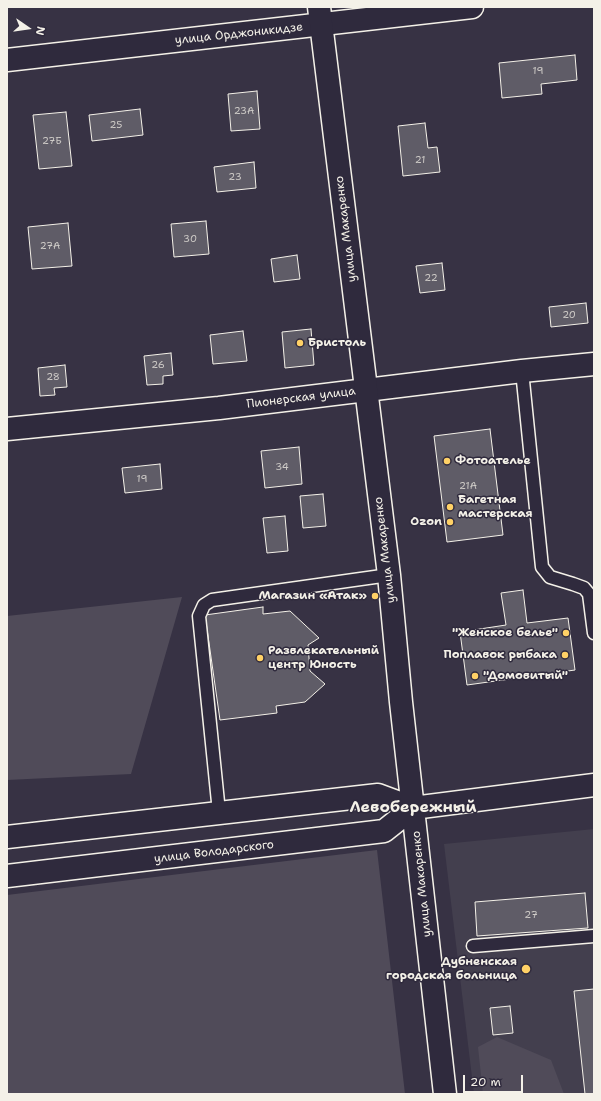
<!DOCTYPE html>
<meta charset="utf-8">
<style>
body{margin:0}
#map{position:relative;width:601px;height:1101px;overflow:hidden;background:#373244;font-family:"Shantell Sans",sans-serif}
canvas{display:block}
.frame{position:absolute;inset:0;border:8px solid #f4f1e8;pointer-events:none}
.north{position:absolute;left:8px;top:8px;width:40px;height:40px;-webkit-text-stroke:3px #2f2a3d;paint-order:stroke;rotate:103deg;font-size:11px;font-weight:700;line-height:16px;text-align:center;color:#f4f1e8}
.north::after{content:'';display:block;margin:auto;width:14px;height:18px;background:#f4f1e8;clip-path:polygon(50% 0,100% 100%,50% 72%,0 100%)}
.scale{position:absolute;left:463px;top:1075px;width:60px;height:18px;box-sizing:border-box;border:2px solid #f4f1e8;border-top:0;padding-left:5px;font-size:12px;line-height:14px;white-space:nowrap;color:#f4f1e8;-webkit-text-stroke:3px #2f2a3d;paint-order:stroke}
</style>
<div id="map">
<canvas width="601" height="1101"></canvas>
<div class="frame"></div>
<div class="north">N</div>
<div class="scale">20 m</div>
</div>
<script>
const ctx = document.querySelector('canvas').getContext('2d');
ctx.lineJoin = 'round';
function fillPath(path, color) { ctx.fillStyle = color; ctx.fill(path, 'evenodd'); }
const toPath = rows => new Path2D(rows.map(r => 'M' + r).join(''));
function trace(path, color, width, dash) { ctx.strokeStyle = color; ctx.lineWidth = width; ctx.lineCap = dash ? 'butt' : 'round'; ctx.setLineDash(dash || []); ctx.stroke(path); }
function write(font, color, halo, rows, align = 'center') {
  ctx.font = font + ' "Shantell Sans",sans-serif'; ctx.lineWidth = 3; ctx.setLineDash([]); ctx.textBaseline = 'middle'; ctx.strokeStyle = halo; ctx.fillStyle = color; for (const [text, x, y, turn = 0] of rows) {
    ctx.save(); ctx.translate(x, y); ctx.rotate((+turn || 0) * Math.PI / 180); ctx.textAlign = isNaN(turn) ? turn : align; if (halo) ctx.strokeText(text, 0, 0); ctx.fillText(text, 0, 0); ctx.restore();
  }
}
fillPath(toPath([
 [594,829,594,1094,474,1094,444,844]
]), '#433f4e');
fillPath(toPath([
 [182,597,131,774,7,780,7,616],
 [377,850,405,1094,7,1094,7,895],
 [497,1037,551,1060,564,1094,483,1094,478,1047]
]), '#504b59');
const building = toPath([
 [575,55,577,80,541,84,542,94,502,98,499,63,575,55],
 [257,91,260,129,231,131,228,94,257,91],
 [140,109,143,135,92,141,89,115,140,109],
 [66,112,72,166,39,169,33,115,66,112],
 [425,123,428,148,437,147,440,172,403,176,398,126,425,123],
 [254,162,256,188,217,192,214,167,254,162],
 [206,221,209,254,174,257,171,224,206,221],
 [68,223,72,266,32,269,28,227,68,223],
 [297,255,300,279,274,282,271,259,297,255],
 [442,263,445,290,420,293,416,266,442,263],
 [586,303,588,323,551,327,549,307,586,303],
 [311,329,314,365,285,368,282,332,311,329],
 [243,331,247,361,213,364,210,335,243,331],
 [171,353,173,375,163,376,163,384,147,385,144,356,171,353],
 [65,365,67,387,54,388,55,395,40,396,38,368,65,365],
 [490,429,503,535,447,542,434,436,490,429],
 [299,447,302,484,265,488,261,451,299,447],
 [160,464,162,489,125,493,122,468,160,464],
 [323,494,326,526,303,528,300,496,323,494],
 [285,516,288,551,267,553,263,518,285,516],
 [523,590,527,623,568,618,575,670,467,685,460,632,506,625,501,593,523,590],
 [263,607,263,614,290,611,319,638,308,645,310,671,325,684,305,702,276,706,277,713,220,720,205,615,263,607],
 [585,893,588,928,477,936,475,902,585,893],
 [594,989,594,1094,585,1094,574,991,594,989],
 [510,1006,513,1033,493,1035,490,1008,510,1006]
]);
fillPath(building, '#5f5c67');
trace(building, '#f4f1e8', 1);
const service = toPath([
 [522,371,542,567,550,577,573,584,584,588,589,594,594,633],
 [219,812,199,616,204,605,212,600,389,575],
 [473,946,594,936]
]);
const minor = toPath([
 [7,60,472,7],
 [7,429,219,408,522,371,594,364]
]);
const secondary = toPath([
 [319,7,389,575,401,702,445,1094],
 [7,837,378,795,413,808,594,785],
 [7,876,384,831,413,808]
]);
trace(service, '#f4f1e8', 15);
trace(minor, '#f4f1e8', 25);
trace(secondary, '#f4f1e8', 25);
trace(service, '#2f2a3d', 12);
trace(minor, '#2f2a3d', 22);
trace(secondary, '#2f2a3d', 22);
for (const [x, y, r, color] of [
 [300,343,4,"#ffd166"],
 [447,461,4,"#ffd166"],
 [450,507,4,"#ffd166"],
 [450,522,4,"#ffd166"],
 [375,596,4,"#ffd166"],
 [566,633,4,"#ffd166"],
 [565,655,4,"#ffd166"],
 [260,658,4,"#ffd166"],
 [475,676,4,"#ffd166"],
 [526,969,5,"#ffd166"]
]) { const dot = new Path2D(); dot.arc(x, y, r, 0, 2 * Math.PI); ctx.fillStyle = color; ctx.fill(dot); trace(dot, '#2f2a3d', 1.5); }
write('10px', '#cfccc8', null, [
 ["19",538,71],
 ["23А",244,111],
 ["25",116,125],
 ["27Б",52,141],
 ["21",420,160],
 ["23",235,177],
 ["30",190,239],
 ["27А",50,246],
 ["22",431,278],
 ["20",569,315],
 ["26",158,365],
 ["28",53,377],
 ["34",282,467],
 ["19",142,479],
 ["21А",468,486],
 ["27",531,915]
]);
write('12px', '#f4f1e8', '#2f2a3d', [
 ["улица Орджоникидзе",239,34,-6],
 ["улица Макаренко",346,229,-97],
 ["Пионерская улица",301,398,-7],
 ["улица Макаренко",385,550,-97],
 ["улица Володарского",214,852,-7],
 ["улица Макаренко",422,884,-96]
]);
write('bold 12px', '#f4f1e8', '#2f2a3d', [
 ["Бристоль",308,343],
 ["Фотоателье",455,461],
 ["Багетная",458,500],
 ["мастерская",458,514],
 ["Ozon",442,522,"right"],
 ["Магазин «Атак»",367,596,"right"],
 ["\"Женское белье\"",558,633,"right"],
 ["Развлекательный",268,651],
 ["центр Юность",268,665],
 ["Поплавок рыбака",557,655,"right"],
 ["\"Домовитый\"",483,676],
 ["Дубненская",517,962,"right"],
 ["городская больница",517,976,"right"]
], 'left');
write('bold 16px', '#f4f1e8', '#2f2a3d', [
 ["Левобережный",413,808]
]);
</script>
